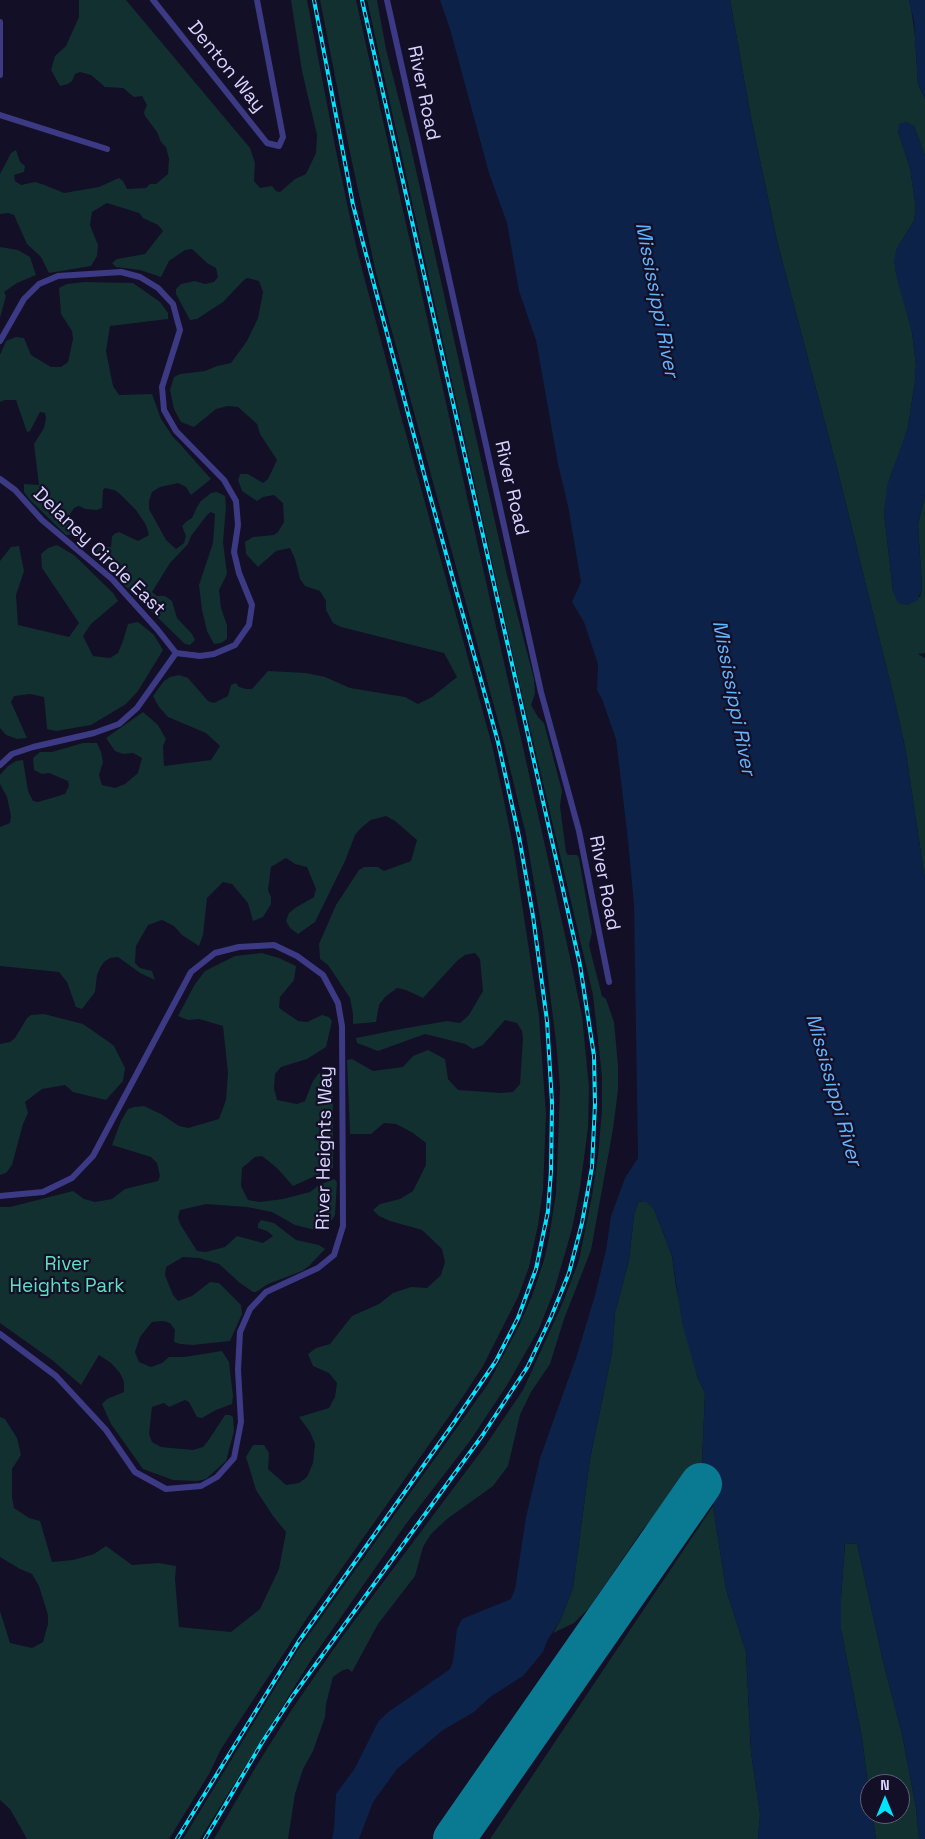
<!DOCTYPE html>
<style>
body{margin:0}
#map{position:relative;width:925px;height:1839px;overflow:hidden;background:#130f26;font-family:"Space Grotesk",sans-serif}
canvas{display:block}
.north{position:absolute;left:860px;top:1774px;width:50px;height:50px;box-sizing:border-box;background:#130f26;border:1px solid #625e7d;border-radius:50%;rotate:0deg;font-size:14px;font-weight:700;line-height:20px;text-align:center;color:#d9d4ff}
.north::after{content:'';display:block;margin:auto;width:18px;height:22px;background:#00e5ff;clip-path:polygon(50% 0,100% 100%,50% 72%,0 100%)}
</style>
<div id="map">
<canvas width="925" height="1839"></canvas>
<div class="north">N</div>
</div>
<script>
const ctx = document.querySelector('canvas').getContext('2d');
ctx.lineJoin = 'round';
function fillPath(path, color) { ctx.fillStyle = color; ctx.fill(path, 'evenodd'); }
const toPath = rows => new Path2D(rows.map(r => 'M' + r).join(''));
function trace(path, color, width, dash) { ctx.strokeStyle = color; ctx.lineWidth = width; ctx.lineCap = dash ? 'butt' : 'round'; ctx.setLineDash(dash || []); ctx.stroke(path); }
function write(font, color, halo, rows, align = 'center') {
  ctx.font = font + ' "Space Grotesk",sans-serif'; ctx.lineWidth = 4.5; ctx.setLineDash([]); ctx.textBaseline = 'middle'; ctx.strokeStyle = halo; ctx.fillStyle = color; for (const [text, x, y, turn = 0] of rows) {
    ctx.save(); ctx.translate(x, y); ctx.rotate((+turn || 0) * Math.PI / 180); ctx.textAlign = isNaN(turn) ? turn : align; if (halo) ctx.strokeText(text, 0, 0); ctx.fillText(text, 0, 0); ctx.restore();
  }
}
fillPath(toPath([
 [79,0,126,0,250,148,255,163,254,181,260,188,272,186,276,191,280,192,295,179,306,174,316,153,317,135,302,71,291,0,307,0,337,156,357,250,401,416,492,745,502,791,514,851,539,1016,546,1115,543,1190,538,1225,529,1267,518,1297,483,1366,462,1398,311,1612,221,1749,209,1774,169,1839,27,1839,10,1809,0,1800,0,1611,10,1643,32,1648,43,1642,48,1624,48,1615,39,1586,32,1574,20,1569,0,1557,0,1417,5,1419,17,1438,21,1455,12,1469,12,1497,14,1508,29,1518,40,1521,52,1562,73,1560,94,1554,106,1546,132,1565,159,1563,176,1566,175,1579,179,1627,231,1632,260,1609,279,1569,286,1532,273,1516,256,1490,246,1457,253,1445,264,1445,269,1453,268,1469,286,1485,299,1483,307,1477,313,1463,315,1444,310,1432,299,1417,329,1408,335,1397,337,1383,329,1373,313,1366,308,1354,316,1348,330,1344,352,1316,379,1304,393,1293,411,1287,427,1288,441,1275,445,1262,442,1249,422,1230,390,1221,379,1216,373,1210,380,1204,400,1199,413,1191,426,1165,426,1143,413,1133,396,1124,384,1123,371,1134,350,1134,347,1060,352,1059,373,1071,403,1067,413,1056,428,1050,445,1059,448,1079,458,1090,501,1093,513,1092,520,1084,523,1039,522,1031,517,1023,505,1020,483,1045,473,1049,465,1044,425,1034,378,1051,357,1043,356,1038,401,1029,447,1021,460,1023,469,1015,483,991,480,959,475,953,465,955,457,961,423,998,406,990,397,988,385,997,379,1005,376,1022,353,1024,353,1014,350,998,328,965,320,959,319,944,336,905,359,870,364,867,378,867,384,871,411,861,417,840,395,821,386,816,371,820,362,827,355,835,345,861,315,922,298,934,290,928,286,921,289,913,295,908,314,897,316,889,307,867,295,864,286,858,271,867,268,890,271,897,271,904,263,917,253,921,248,903,232,884,223,882,207,898,203,935,199,946,182,935,174,926,162,920,148,925,136,946,135,963,140,968,152,971,155,980,140,973,118,957,110,958,104,962,100,968,97,975,95,992,82,1009,76,1007,67,982,59,972,0,966,0,827,10,823,11,816,7,797,0,784,0,775,8,766,16,761,23,760,28,791,33,801,38,802,65,794,69,786,68,781,49,773,42,774,34,770,33,758,40,752,52,752,83,743,97,743,101,752,103,762,99,775,102,785,115,788,125,784,138,773,142,758,133,753,123,754,115,751,106,738,143,712,158,725,166,739,163,746,164,766,211,760,220,746,206,733,168,717,159,707,153,696,164,681,170,677,179,675,188,678,208,701,214,703,228,696,231,685,236,683,239,687,246,689,252,689,268,671,306,673,325,677,350,688,405,697,418,704,432,697,457,677,444,653,341,627,333,623,326,610,326,601,320,591,305,586,300,579,295,559,290,548,276,551,258,567,246,554,245,542,253,537,274,535,278,532,284,522,283,503,274,495,263,497,257,501,242,491,238,480,240,474,248,474,263,483,268,479,277,460,260,434,257,424,238,407,228,406,216,409,194,427,181,422,174,409,170,390,174,377,180,374,205,371,217,366,231,363,247,341,258,318,263,292,259,281,248,278,245,279,223,302,197,319,190,320,176,294,176,289,181,284,195,281,205,284,214,282,218,277,216,268,207,263,192,249,185,250,169,261,161,277,140,270,116,267,112,263,117,259,145,254,163,231,158,225,143,218,139,213,107,203,92,212,90,225,98,245,97,256,91,266,49,273,41,257,27,244,14,215,8,213,0,214,0,174,11,153,16,150,20,162,25,166,24,172,14,175,15,181,21,185,35,182,42,184,64,193,99,187,119,178,123,181,127,189,146,188,150,184,156,184,168,174,169,159,166,147,161,142,157,132,145,116,144,112,147,105,142,96,134,97,123,88,105,87,91,75,80,72,75,74,72,81,68,84,60,86,51,70,55,56,66,46,79,17],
 [320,0,356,0,569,953,582,1016,589,1087,588,1128,580,1188,572,1229,554,1291,539,1329,507,1385,470,1441,406,1524,311,1660,200,1839,183,1839,298,1650,488,1384,519,1326,532,1296,544,1260,549,1238,556,1193,560,1088,556,1042,543,936,526,835,504,743,376,273,349,148],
 [367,0,377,0,386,49,409,139,507,575,534,679,535,694,531,705,538,717,544,723,562,791,560,806,566,852,568,855,577,855,579,858,592,932,589,945,602,996,606,999,614,1022,618,1065,618,1090,613,1129,591,1250,564,1319,550,1364,531,1392,520,1415,508,1466,493,1486,447,1519,431,1534,423,1547,415,1576,378,1624,352,1672,348,1669,343,1670,333,1677,326,1704,325,1717,313,1751,303,1769,295,1794,288,1839,214,1839,255,1768,292,1709,342,1637,485,1446,523,1390,563,1302,579,1260,592,1196,598,1155,602,1111,602,1076,593,995,516,668],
 [730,0,909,0,911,8,915,36,918,84,925,99,925,156,914,126,906,122,898,131,910,168,916,208,914,221,899,245,895,268,912,332,916,365,915,381,908,427,900,452,890,477,884,513,893,592,920,597,922,589,918,525,925,495,925,653,918,654,925,658,925,880,905,747,895,702,838,472,778,245,751,118],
 [0,247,18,250,30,257,36,275,17,283,4,292,6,296,0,318],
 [85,282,133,283,160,302,168,313,168,319,110,326,106,351,113,386,119,395,152,394,161,419,173,437,179,443,211,479,191,495,186,487,178,483,160,487,152,492,149,501,149,509,166,540,176,549,184,543,186,536,182,526,187,521,192,518,197,507,201,501,211,493,217,492,225,496,226,507,223,542,227,574,219,590,221,608,227,625,227,639,221,643,214,644,207,631,202,610,199,585,213,543,215,514,211,512,207,515,191,536,188,544,170,563,152,592,157,596,165,596,172,601,177,618,192,634,195,640,190,645,185,644,120,581,95,552,99,547,111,547,112,537,114,534,119,532,138,541,149,535,146,525,136,510,119,493,114,490,105,488,103,490,102,508,97,510,85,509,79,506,74,508,70,514,74,534,69,535,66,535,30,500,24,492,24,484,39,485,34,444,44,428,46,418,45,413,40,412,30,431,27,432,16,400,5,400,0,402,0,355,6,341,16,337,24,338,31,355,51,367,61,367,68,362,73,339,72,331,61,314,59,288,67,284],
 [57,545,74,555,113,593,118,601,91,624,83,636,93,656,110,658,118,653,123,641,128,624,138,622,154,635,163,650,138,691,126,704,91,725,56,731,47,729,44,697,30,694,14,696,11,702,27,738,17,739,6,735,0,728,0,561,11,547,19,546,24,571,16,595,18,625,69,637,79,623,42,568,41,554,48,548],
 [262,953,279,958,296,966,294,980,280,997,279,1008,298,1021,307,1022,322,1015,329,1017,332,1021,326,1047,307,1059,281,1067,275,1074,274,1088,277,1100,297,1104,305,1101,313,1081,319,1073,333,1078,333,1168,293,1186,277,1168,262,1156,255,1157,242,1168,241,1186,248,1200,260,1202,283,1199,310,1192,319,1185,334,1179,337,1182,335,1215,328,1226,315,1230,295,1225,272,1212,247,1207,206,1204,180,1210,178,1217,180,1224,197,1251,206,1252,225,1247,237,1236,263,1243,273,1236,267,1231,258,1228,258,1224,261,1220,274,1223,296,1240,319,1245,325,1249,309,1266,302,1271,268,1284,256,1292,253,1292,240,1283,219,1264,199,1258,183,1257,166,1267,165,1275,173,1295,178,1301,192,1296,210,1282,219,1283,241,1305,242,1314,230,1341,193,1345,180,1344,174,1342,175,1330,170,1323,163,1321,152,1322,140,1337,135,1352,139,1362,151,1367,162,1363,169,1357,184,1357,222,1351,229,1362,233,1396,232,1404,216,1410,202,1418,197,1417,189,1402,185,1400,169,1407,164,1403,152,1407,149,1434,152,1442,161,1447,193,1450,203,1447,208,1441,225,1415,230,1415,233,1417,234,1431,226,1461,206,1479,197,1481,173,1480,143,1469,111,1424,102,1404,107,1399,124,1392,124,1382,120,1373,111,1363,99,1355,81,1385,52,1360,0,1323,0,1207,10,1207,73,1191,84,1199,95,1202,112,1199,125,1189,158,1181,160,1176,157,1163,151,1157,112,1145,121,1121,128,1109,134,1107,144,1106,161,1114,179,1126,188,1128,219,1119,226,1100,228,1073,223,1026,199,1019,188,1020,178,1016,195,984,205,971,235,956],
 [44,1014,83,1024,109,1042,114,1046,125,1068,123,1081,106,1100,73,1092,65,1085,42,1089,25,1102,28,1113,23,1124,12,1165,6,1173,0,1175,0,1044,10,1042,15,1038,27,1018,31,1015],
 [646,1201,654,1209,672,1256,676,1287,698,1379,705,1393,702,1462,643,1529,589,1608,574,1623,553,1633,561,1619,573,1588,590,1459,612,1352,615,1313,629,1260,634,1215,638,1202],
 [713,1506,726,1589,746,1652,751,1752,760,1814,758,1839,490,1839],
 [845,1543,857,1544,883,1661,902,1734,916,1808,919,1839,876,1839,872,1814,900,1814,900,1784,870,1784,870,1801,862,1738,841,1629,841,1598]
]), '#12302f');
fillPath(toPath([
 [440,0,730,0,751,118,778,245,838,472,895,702,905,747,925,880,925,1839,919,1839,916,1808,902,1734,883,1661,857,1544,845,1543,841,1598,841,1629,862,1738,870,1801,870,1814,872,1814,876,1839,758,1839,760,1814,751,1752,746,1652,726,1589,712,1500,702,1464,705,1393,698,1379,682,1323,672,1256,654,1209,645,1201,638,1202,634,1215,629,1260,615,1313,612,1352,590,1459,573,1588,561,1619,547,1641,543,1652,523,1676,490,1697,474,1712,443,1730,397,1769,373,1802,359,1839,332,1839,334,1829,336,1794,355,1768,378,1722,387,1713,450,1669,453,1661,457,1629,462,1619,511,1599,515,1589,526,1517,540,1458,577,1355,595,1295,606,1250,611,1216,625,1178,638,1158,634,905,628,840,616,739,602,699,597,690,598,664,584,622,572,602,581,582,568,506,558,464,536,340,519,291,507,223,489,173,450,29],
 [909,0,925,0,925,99,918,84,914,21],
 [906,122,914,126,925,156,925,495,918,525,922,589,917,601,907,605,900,604,897,601,893,592,884,513,887,486,908,427,915,381,916,365,912,332,898,283,894,262,896,250,914,221,916,208,910,168,898,131,899,124]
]), '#0c2248');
trace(toPath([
 [454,1839,701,1484]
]), '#0a7a92', 42);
trace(toPath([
 [153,0,267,143,279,146,283,137,257,0],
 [387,0,541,692,579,831,609,982],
 [0,22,0,75],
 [0,115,107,149],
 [0,341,24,299,39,284,58,276,121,272,140,277,158,288,173,304,180,330,162,387,164,410,176,431,224,480,236,501,238,525,234,552,239,573,252,605,249,625,235,645,214,654,200,656,176,653,157,629,112,579,42,520,15,490,0,479],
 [0,765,12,754,33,747,94,733,119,724,137,708,176,653],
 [0,1196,43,1192,72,1178,93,1156,191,972,215,953,239,947,274,945,297,956,323,975,338,1003,342,1026,343,1226,334,1255,318,1268,266,1292,250,1309,240,1332,238,1370,241,1422,234,1458,217,1477,201,1486,166,1489,135,1472,106,1430,56,1376,0,1334]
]), '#3d3a85', 6);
const rail = toPath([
 [177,1839,299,1641,453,1424,496,1361,518,1318,536,1269,548,1211,551,1171,552,1103,547,1021,533,916,519,837,498,742,427,485,353,205,314,0],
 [205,1839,263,1741,292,1697,482,1436,528,1366,551,1317,569,1273,582,1223,592,1167,595,1104,594,1056,580,965,362,0]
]);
trace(rail, '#00e5ff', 4);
trace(rail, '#130f26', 2, [5.5]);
write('19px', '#d9d4ff', '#130f26', [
 ["Denton Way",226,67,51],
 ["River Road",423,93,78],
 ["River Road",511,488,77],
 ["Delaney Circle East",99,552,44],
 ["River Road",604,883,79],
 ["River Heights Way",325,1148,-89]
]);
write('19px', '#5fe0c0', '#130f26', [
 ["River",67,1265],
 ["Heights Park",67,1287]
]);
write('italic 20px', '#62b6ff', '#130f26', [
 ["Mississippi River",656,300,79],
 ["Mississippi River",733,698,79],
 ["Mississippi River",833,1090,74]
]);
</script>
